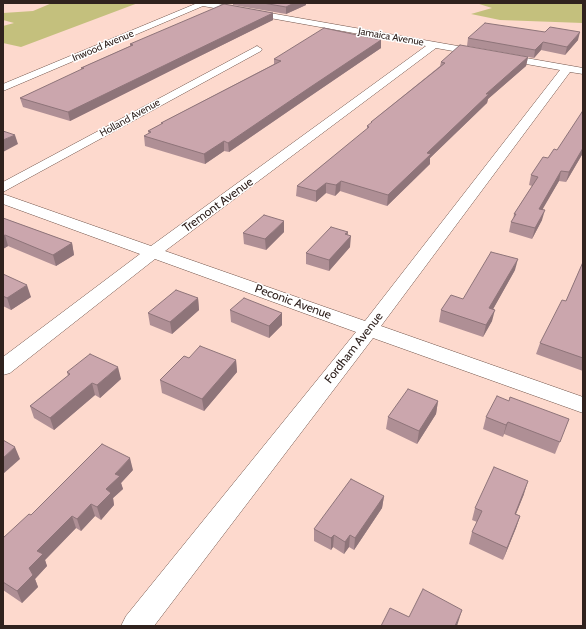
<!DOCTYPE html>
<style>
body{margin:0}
#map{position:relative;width:586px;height:629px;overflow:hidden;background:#fdd9cd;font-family:Cabin,sans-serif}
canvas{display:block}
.frame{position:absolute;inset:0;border:4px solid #30221e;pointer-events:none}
</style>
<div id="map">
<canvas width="586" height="629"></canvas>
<div class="frame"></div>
</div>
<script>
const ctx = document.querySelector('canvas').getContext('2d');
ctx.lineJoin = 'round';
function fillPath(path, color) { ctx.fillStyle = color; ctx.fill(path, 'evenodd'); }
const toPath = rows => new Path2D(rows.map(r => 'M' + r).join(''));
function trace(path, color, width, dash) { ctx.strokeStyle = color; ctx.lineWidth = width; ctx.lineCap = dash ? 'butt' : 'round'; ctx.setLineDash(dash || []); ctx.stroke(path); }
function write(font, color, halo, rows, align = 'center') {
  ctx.font = font + ' Cabin,sans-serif'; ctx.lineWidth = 3; ctx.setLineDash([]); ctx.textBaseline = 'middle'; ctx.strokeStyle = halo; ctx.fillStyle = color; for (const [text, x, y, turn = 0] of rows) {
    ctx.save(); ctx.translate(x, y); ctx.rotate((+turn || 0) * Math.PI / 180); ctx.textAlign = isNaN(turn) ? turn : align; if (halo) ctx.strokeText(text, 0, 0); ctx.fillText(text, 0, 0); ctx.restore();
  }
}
fillPath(toPath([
 [52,3,138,3,21,47,3,43,3,26,14,23,3,20,3,13,33,11],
 [476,3,583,3,583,23,500,20,471,14,492,8]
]), '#c4c07d');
const street = toPath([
 [194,3,213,3,583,68,583,74,570,72,381,326,583,397,583,413,373,338,154,626,121,626,126,616,356,332,155,259,10,373,3,375,3,357,140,254,3,204,3,194,151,246,426,46,203,6,3,91,3,84,195,4,194,3],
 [436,48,560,70,365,321,165,251,436,48],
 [257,46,262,49,261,51,3,192,3,182,257,46]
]);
trace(street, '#715349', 1);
fillPath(street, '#fff');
fillPath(toPath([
 [233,3,306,3,306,5,286,14,233,5],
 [273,13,273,20,192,60,70,121,23,107,20,98,82,70,81,68,130,46,130,44],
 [468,38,578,40,565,55,541,50,534,58,467,46],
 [381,40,381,48,309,97,229,152,224,151,205,164,145,146,144,136,149,134,148,131,162,124,161,123,274,64,274,59],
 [528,57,526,66,488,99,487,103,430,158,430,164,387,206,340,191,335,196,326,193,316,202,296,196,297,186,367,129,367,126,371,124,371,122,440,66,441,62],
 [583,112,583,153,566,182,559,181,542,209,542,220,532,239,509,232,511,222,513,220,514,214,532,186,529,185,531,175,557,150],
 [3,218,72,243,74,255,56,266,8,246,3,249],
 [284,232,266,250,244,244,243,233],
 [347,235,350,247,329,271,306,264,306,253],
 [583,262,583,371,536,354,540,343,566,301],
 [515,270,493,309,492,321,483,337,439,322,441,310,463,299],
 [3,274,31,297,11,310,3,306],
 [198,298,199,310,172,334,150,325,148,313],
 [230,310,282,313,282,325,269,338,231,322],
 [236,360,237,372,204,411,162,393,160,380],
 [67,372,121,379,100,398,95,395,54,430,34,418,30,406,68,376],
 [438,401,436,414,417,444,386,429,388,417],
 [509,401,569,419,555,454,504,434,503,437,483,429,486,417],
 [133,470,121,483,123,489,113,498,114,505,101,520,95,516,81,531,76,528,45,560,47,566,35,579,38,587,22,603,3,590,3,538,31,515],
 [524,494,516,514,520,516,516,528,503,560,469,544,472,532,477,522,472,520,475,508],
 [384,496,382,508,354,550,349,547,344,554,333,547,331,550,314,541,314,529]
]), '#af8f95');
fillPath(toPath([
 [294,3,306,3,306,5,286,14,286,7],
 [273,13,273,20,192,60,70,121,68,112,192,52],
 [580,32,578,40,565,55,567,47],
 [381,40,381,48,309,97,229,152,228,143,309,88],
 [543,42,541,50,534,58,535,50],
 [528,57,526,66,488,99,487,103,430,158,430,164,387,206,388,195,427,153,486,94],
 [15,135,18,144,3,152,3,140],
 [224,141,224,151,205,164,204,154],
 [583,148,583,153,566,182,569,172],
 [561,171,559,181,537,219,539,209],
 [341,181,340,191,335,196,336,185],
 [326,183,326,193,316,202,316,191],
 [545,210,542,220,532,239,535,228],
 [284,221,284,232,266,250,265,239],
 [348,232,347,240,351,236,350,247,329,271,329,260,345,234],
 [5,235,8,246,3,249,3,236],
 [72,243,74,255,56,266,53,255],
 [518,259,515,270,487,320,489,308],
 [27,285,31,297,11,310,7,298],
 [198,298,199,310,172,334,170,322],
 [495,310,492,321,483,337,486,325],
 [282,313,282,325,269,338,269,326],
 [236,360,237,372,204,411,202,399],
 [118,367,121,379,100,398,97,385],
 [92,383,95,395,54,430,50,418],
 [438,401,436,414,417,444,419,431],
 [508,422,503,437,506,425],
 [15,447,20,459,3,474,3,458],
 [130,458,133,470,121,483,123,489,113,498,114,505,101,520,97,507,106,489,115,474],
 [528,481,524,494,511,526,515,514],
 [384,496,382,508,354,550,355,538],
 [91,504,95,516,81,531,77,519],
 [72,516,76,528,45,560,47,566,35,579,38,587,22,603,17,591,29,568,37,551],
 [520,516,516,528,503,560,507,548],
 [334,535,333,547,331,550,331,538],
 [350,535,349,547,344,554,345,542],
 [462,610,457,626,455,626]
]), '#8e7479');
const building = toPath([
 [263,3,294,3,286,7,263,3],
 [224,4,273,13,192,52,68,112,20,98,84,68,81,68,133,45,130,44,224,4],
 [485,23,545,32,550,27,580,32,567,47,543,42,535,50,468,38,485,23],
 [324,28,381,40,309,88,228,143,224,141,204,154,144,136,151,132,148,131,163,123,161,123,281,61,274,59,324,28],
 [460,45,528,57,486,94,489,94,427,153,431,154,388,195,341,181,336,185,326,183,316,191,297,186,369,127,367,126,372,122,371,122,445,63,441,62,460,45],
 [582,112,583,112,583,148,569,172,561,171,539,209,545,210,535,228,511,222,516,214,514,214,538,177,531,175,543,157,548,158,554,149,557,150,582,112],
 [3,131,15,135,3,140,3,131],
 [264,215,284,221,265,239,243,233,264,215],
 [3,218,72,243,53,255,5,235,3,236,3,218],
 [331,227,348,232,345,234,351,236,329,260,306,253,331,227],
 [491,252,518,259,489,308,495,310,486,325,441,310,451,295,463,299,491,252],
 [583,262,583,358,540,343,562,300,566,301,583,262],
 [3,274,27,285,7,298,3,296,3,274],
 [176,290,198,298,170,322,148,313,176,290],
 [244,298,282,313,269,326,230,310,244,298],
 [200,346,236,360,202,399,160,380,184,356,189,358,200,346],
 [90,354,118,367,97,385,92,383,50,418,30,406,70,374,67,372,90,354],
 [408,389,438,401,419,431,388,417,408,389],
 [497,396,509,401,510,397,569,419,560,442,508,422,506,425,486,417,497,396],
 [3,440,15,447,3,458,3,440],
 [102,444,130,458,115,474,120,476,106,489,111,493,97,507,91,504,77,519,72,516,37,551,43,554,29,568,33,575,17,591,3,582,3,538,29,514,31,515,102,444],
 [494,467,528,481,515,514,520,516,507,548,472,532,482,511,475,508,494,467],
 [351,479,384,496,355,538,350,535,345,542,334,535,331,538,314,529,351,479],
 [423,589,462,610,455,626,381,626,390,608,409,617,423,589]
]);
fillPath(building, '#cba6ad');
trace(building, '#8e7479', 1);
write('10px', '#30221e', '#fff', [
 ["Jamaica Avenue",391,37,10],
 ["Inwood Avenue",103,46,-23],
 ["Holland Avenue",130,118,-29]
]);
write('12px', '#30221e', '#fff', [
 ["Tremont Avenue",218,205,-36],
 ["Peconic Avenue",293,302,20],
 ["Fordham Avenue",354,348,-52]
]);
</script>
